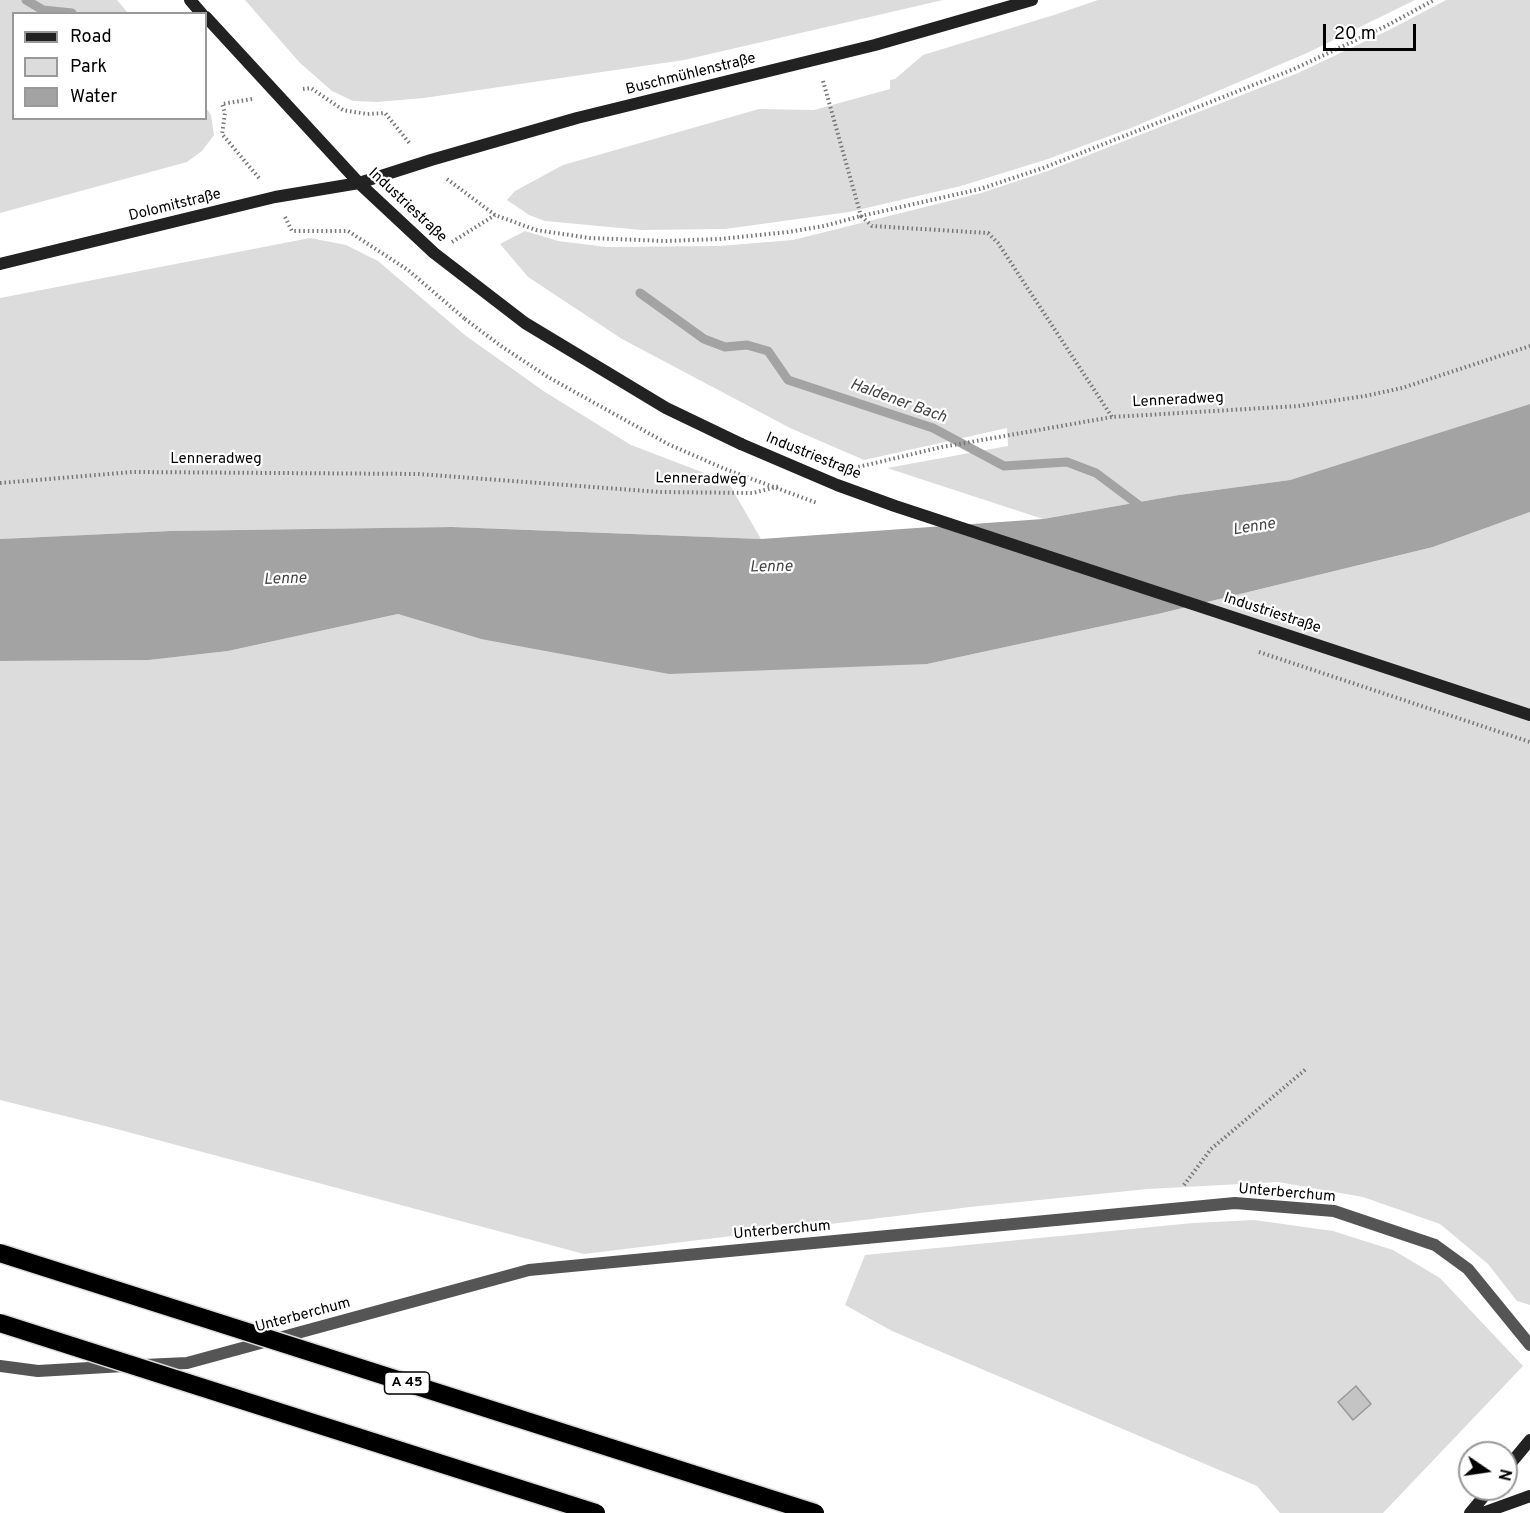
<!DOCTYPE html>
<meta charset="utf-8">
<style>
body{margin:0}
#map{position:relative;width:1530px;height:1513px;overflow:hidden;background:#fff;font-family:Overpass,sans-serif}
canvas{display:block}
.legend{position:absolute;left:12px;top:12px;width:195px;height:108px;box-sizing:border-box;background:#fff;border:2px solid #999;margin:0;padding:8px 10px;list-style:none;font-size:18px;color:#000}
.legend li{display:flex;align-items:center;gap:12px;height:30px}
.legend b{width:30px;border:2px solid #999}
.north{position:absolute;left:1458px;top:1441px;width:60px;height:60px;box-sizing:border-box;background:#fff;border:2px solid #999;border-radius:50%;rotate:103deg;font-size:16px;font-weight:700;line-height:24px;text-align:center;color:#000}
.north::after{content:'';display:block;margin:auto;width:21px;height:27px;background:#000;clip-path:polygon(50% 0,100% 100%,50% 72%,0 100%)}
.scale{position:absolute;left:1323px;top:24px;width:93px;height:27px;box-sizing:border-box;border:3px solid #000;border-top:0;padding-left:8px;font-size:18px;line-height:21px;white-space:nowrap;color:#000;-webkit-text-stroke:4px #fff;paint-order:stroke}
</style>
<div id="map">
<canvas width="1530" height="1513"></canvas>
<ul class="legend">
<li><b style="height:8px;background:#222"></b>Road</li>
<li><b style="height:16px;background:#dcdcdc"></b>Park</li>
<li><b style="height:16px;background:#a3a3a3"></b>Water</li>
</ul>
<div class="north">N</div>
<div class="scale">20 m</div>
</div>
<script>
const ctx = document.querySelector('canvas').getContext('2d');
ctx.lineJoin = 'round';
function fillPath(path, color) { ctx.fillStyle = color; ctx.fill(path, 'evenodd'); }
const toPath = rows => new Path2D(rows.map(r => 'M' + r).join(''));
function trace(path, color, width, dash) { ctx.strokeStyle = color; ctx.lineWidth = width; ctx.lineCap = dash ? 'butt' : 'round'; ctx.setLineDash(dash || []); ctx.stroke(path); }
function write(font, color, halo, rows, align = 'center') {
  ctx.font = font + ' Overpass,sans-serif'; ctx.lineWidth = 4.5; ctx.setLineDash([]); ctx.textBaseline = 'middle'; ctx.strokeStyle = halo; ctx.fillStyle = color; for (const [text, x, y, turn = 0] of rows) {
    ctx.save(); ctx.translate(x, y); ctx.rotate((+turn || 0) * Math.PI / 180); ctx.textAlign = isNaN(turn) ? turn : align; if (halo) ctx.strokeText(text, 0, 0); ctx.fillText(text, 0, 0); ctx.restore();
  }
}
fillPath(toPath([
 [0,0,117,0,128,13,14,14,14,118,206,118,206,108,211,115,214,135,202,151,187,162,0,213],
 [245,0,943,0,684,60,424,98,377,102,353,101,332,91,299,62],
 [1098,0,1415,0,1307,53,1131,128,1048,159,961,186,849,212,725,229,642,230,545,221,529,215,507,200,515,191,563,165,759,109,814,110,890,89,890,80,895,79,923,55,1054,15],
 [1446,0,1530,0,1530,404,1290,480,1179,495,1043,519,887,468,1008,446,1007,428,864,460,790,428,622,339,528,277,500,244,525,231,558,241,607,247,719,246,793,240,981,193,1045,172,1298,73,1389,30],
 [310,238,346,245,378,261,466,336,545,392,631,445,728,482,761,539,452,527,170,531,0,539,0,298],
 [1530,512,1530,1305,1517,1301,1488,1264,1440,1224,1363,1197,1278,1182,1148,1189,970,1207,584,1254,109,1127,0,1100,0,661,149,660,228,651,398,614,481,639,927,664,1158,614,1433,547],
 [1254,1220,1333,1231,1393,1250,1440,1278,1523,1366,1383,1513,1280,1513,1257,1486,892,1331,845,1305,865,1255,1193,1223]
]), '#dcdcdc');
fillPath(toPath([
 [1530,404,1530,512,1433,547,1158,614,927,664,669,674,481,639,398,614,228,651,149,660,0,661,0,539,170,531,452,527,761,539,1043,519,1179,495,1290,480]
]), '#a3a3a3');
trace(toPath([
 [26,0,43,10,72,13],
 [640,293,704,339,725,347,747,345,768,351,788,380,933,428,1004,466,1067,462,1096,473,1144,509]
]), '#a3a3a3', 9);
const building = toPath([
 [1356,1386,1371,1404,1353,1420,1338,1402,1356,1386]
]);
fillPath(building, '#c4c4c4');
trace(building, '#999', 1.5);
trace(toPath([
 [823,81,861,216,980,189,1043,168,1294,69,1386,26,1434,0],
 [303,89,311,88,343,110,367,114,385,113,411,145],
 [252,99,222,104,225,113,222,134,259,178],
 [447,179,495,215,536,230,590,238,665,241,720,239,788,232,824,226,861,216,872,226,988,233,998,243,1112,417],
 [285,217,292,231,348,231,408,270,465,319],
 [452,242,495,215],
 [854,468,942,447,1112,417,1298,406,1365,396,1402,388,1530,346],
 [0,483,132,472,418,474,660,492,753,493,780,486],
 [1184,1185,1211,1149,1306,1069]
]), '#777', 4, [1.5, 3]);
trace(toPath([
 [144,1365,187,1363,529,1270,1235,1203,1334,1211,1435,1245,1468,1269,1530,1345],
 [0,1366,38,1371,124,1366]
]), '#555', 12);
trace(toPath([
 [190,0,202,14],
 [206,17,359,183,434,253,525,323,666,408,741,444],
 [0,264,275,197,359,183,431,160,577,118,875,45,1032,0],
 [1506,1469,1530,1440],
 [1470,1513,1490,1489],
 [1483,1513,1530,1496]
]), '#222', 12);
const highwayBridge = toPath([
 [0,1253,815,1513],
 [0,1323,596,1513]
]);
trace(highwayBridge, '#dbdbdb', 21, []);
trace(toPath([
 [465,319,501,346,548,377,668,444,725,469,817,503],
 [1259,652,1530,742]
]), '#777', 4, [1.5, 3]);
trace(toPath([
 [741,444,837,485,895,506,1530,715]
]), '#222', 12);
trace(highwayBridge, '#000', 18);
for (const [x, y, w] of [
 [407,1383,45]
]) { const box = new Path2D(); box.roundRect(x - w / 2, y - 11, w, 22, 4.5); ctx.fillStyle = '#fff'; ctx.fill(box); trace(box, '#000', 1.5); }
write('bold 14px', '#000', null, [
 ["A 45",407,1383]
]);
write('15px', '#000', '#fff', [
 ["Buschmühlenstraße",691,75,-14],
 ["Dolomitstraße",175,206,-14],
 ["Industriestraße",407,206,43],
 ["Lenneradweg",1178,401,-3],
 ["Industriestraße",813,457,22],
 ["Lenneradweg",216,460],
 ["Lenneradweg",701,480,1],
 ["Industriestraße",1272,614,18],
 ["Unterberchum",1287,1194,5],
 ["Unterberchum",782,1231,-5],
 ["Unterberchum",303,1316,-15]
]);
write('italic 16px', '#444', '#fff', [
 ["Haldener Bach",898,402,20],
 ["Lenne",1254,528,-9],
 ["Lenne",771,568,-1],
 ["Lenne",285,580,-2]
]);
</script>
